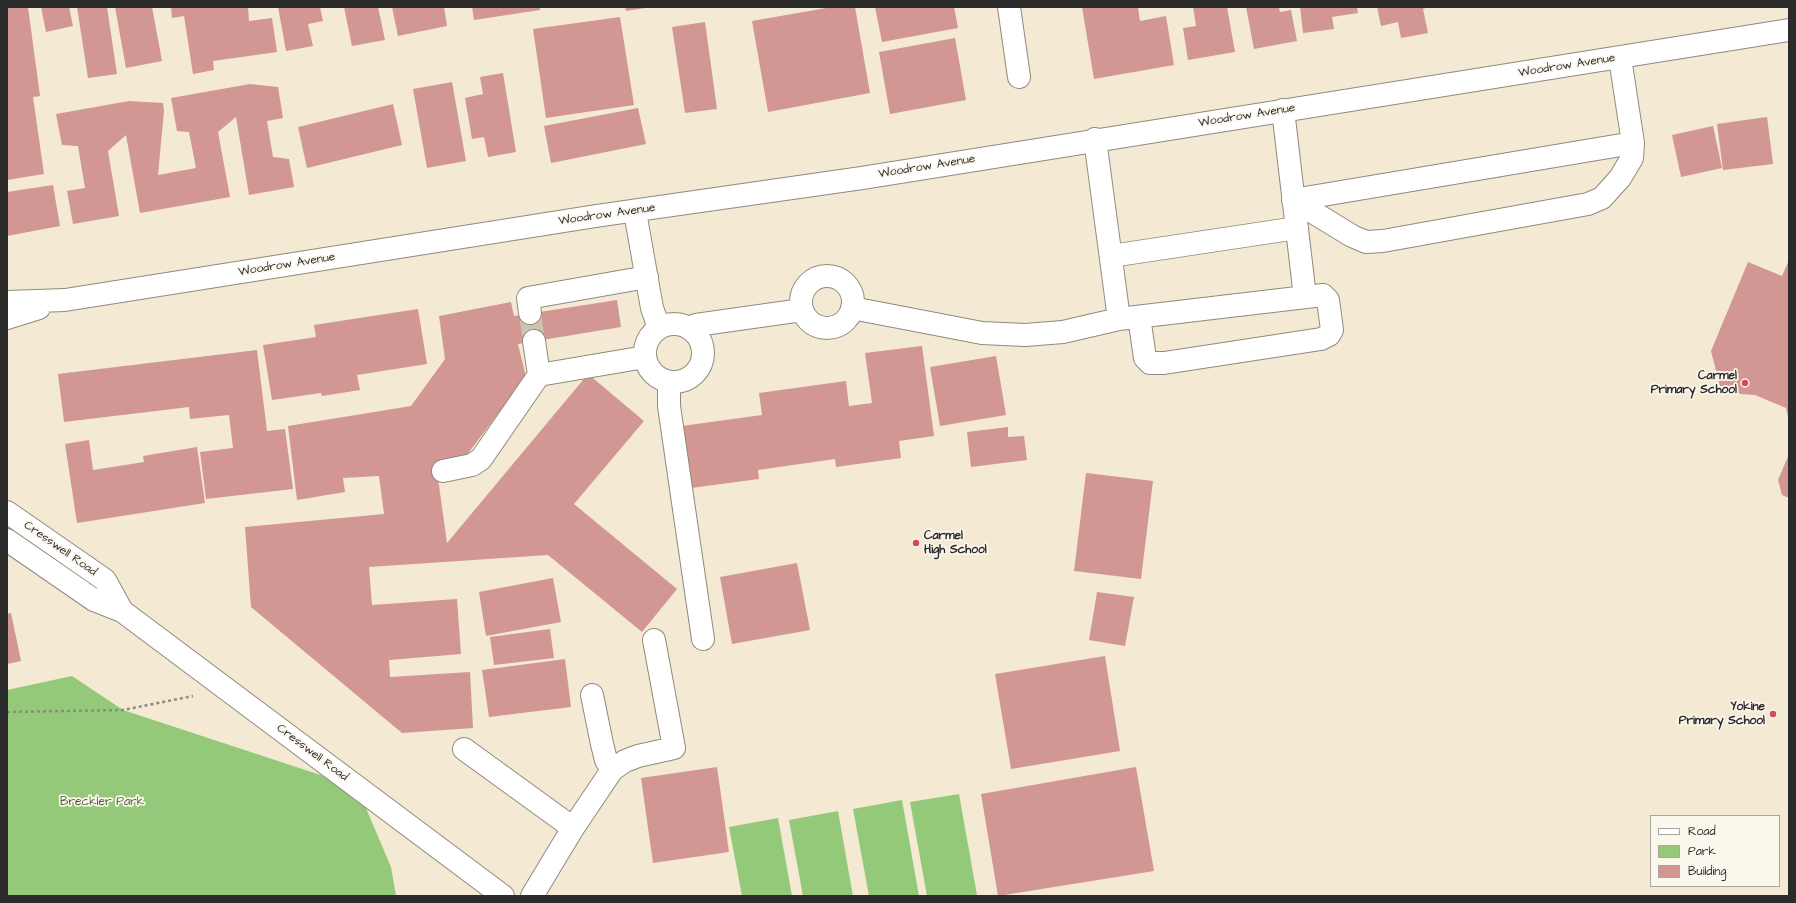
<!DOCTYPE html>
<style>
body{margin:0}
#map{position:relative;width:1796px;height:903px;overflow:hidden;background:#f4e9d2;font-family:"Architects Daughter",sans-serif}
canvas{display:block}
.frame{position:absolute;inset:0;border:8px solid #2b2b2b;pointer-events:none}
.legend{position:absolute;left:1650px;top:815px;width:130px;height:72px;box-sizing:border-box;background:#fbf7ec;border:1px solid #a8a59f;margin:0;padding:5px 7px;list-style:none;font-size:12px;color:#2b2b2b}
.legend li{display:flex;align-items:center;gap:8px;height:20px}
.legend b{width:20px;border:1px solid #a8a59f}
</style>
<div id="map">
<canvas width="1796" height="903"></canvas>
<div class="frame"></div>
<ul class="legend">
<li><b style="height:5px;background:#fff"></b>Road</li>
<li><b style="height:11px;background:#95c97a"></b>Park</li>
<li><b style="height:11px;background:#d29793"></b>Building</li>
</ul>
</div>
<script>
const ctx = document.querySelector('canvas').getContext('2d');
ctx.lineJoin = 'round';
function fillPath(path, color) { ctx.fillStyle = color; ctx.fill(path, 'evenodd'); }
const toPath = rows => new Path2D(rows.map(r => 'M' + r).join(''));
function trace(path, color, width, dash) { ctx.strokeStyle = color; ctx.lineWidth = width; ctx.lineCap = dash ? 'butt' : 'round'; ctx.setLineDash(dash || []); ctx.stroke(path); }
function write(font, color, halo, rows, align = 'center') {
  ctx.font = font + ' "Architects Daughter",sans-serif'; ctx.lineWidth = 3.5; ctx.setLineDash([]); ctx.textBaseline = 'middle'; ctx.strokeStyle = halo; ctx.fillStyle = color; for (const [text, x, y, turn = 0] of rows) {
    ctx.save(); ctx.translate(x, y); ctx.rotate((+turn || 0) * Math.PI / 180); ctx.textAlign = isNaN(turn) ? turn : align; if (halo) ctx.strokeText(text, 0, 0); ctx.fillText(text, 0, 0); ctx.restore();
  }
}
fillPath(toPath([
 [72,676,123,710,357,787,391,867,396,896,7,896,7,690],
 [959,794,977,895,927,896,910,802],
 [902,800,919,896,869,896,853,809],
 [838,811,853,896,803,896,789,820],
 [778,818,792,896,742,896,729,827]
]), '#95c97a');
fillPath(toPath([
 [7,7,28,7,40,96,33,97,44,174,7,180,7,156,8,156],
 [41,7,69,7,73,26,46,32],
 [77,7,107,7,117,74,88,78],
 [115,7,152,7,162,61,126,68],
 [171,7,248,7,249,21,272,18,277,52,213,61,214,70,193,74,184,16,172,18],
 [278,7,320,7,323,21,308,24,313,46,286,51],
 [344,7,378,7,385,40,352,46],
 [392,7,444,7,447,26,398,36],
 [472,7,540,7,540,10,474,20],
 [625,7,645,7,645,8,626,11],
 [832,7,855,7,870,93,768,112,752,21],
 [875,7,954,7,958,28,882,42],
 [1082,7,1138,7,1140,21,1166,16,1174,65,1094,79],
 [1193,7,1227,7,1235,52,1188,60,1183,28,1196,26],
 [1246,7,1279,7,1280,12,1291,10,1297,41,1254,49],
 [1300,7,1357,7,1358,13,1332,17,1334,29,1303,33],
 [1377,7,1428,7,1423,9,1428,33,1401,38,1398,22,1381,26],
 [620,17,634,105,546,118,533,29],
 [705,22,717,109,685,113,672,27],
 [955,38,966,100,890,114,879,52],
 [503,73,516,152,488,157,484,137,472,139,465,98,483,94,480,77],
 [452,82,466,161,427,168,413,89],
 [250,84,278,87,283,118,267,121,273,157,289,159,294,187,249,195,236,117,218,132,230,197,140,213,126,135,108,151,119,216,73,224,67,191,85,188,78,146,62,145,56,114,129,101,163,103,164,111,158,175,196,168,189,132,177,131,171,98],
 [393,104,402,145,307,168,298,127],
 [638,108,646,144,551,163,544,126],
 [1767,117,1773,164,1723,170,1717,124],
 [1713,126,1722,168,1681,177,1672,135],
 [53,185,60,226,7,236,7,192],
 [1789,260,1789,417,1788,417,1786,408,1755,395,1741,394,1720,386,1711,351,1748,262,1782,276],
 [617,300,621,327,518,344,526,377,463,460,436,464,447,543,588,374,644,421,574,504,677,589,642,632,548,555,369,567,372,605,457,599,461,654,389,660,390,677,470,672,473,728,402,733,251,607,245,527,384,514,379,476,343,478,345,492,297,500,288,426,411,406,445,359,439,316,511,302,514,316],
 [418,309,427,364,357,375,360,390,322,396,321,393,272,400,263,345,316,337,314,325],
 [922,346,934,436,899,441,901,458,836,467,835,459,758,470,759,479,691,488,682,426,762,415,759,393,846,381,849,406,872,403,865,353],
 [257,350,267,431,285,429,293,489,206,499,200,452,233,448,229,415,190,419,189,407,64,422,58,374],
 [996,356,1006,415,940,426,930,367],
 [1008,427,1008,437,1024,436,1027,460,971,467,967,432],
 [89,440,93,470,144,462,143,456,197,447,205,503,77,523,65,444],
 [1789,454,1789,498,1782,495,1778,480],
 [1086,473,1153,481,1141,579,1074,571],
 [797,563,810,630,732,644,720,577],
 [553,578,561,622,486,636,479,592],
 [1097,592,1134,597,1125,646,1089,640],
 [11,613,21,661,7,664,7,614],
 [550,629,554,658,494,665,490,637],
 [1105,656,1120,751,1011,769,995,674],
 [565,659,571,707,489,717,482,670],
 [717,767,729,852,653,863,641,778],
 [1136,767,1154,871,998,896,981,794]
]), '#d29793');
trace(toPath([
 [530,313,534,341]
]), '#ccc3b1', 22, [22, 11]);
const minor = toPath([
 [1009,7,1019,77],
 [1283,110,1305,297],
 [1095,139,1119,319],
 [1293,200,1352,236,1366,242,1383,241,1588,204,1602,198,1620,178,1632,158,1633,143,1620,58],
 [1293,200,1633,143],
 [635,212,652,308,659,328],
 [1111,256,1297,228],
 '801 302a26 26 0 1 1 52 0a26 26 0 1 1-52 0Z',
 [852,308,982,333,1025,335,1063,332,1119,319,1323,295,1328,300,1332,330,1329,335,1321,339,1164,363,1150,363,1145,358,1139,317],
 [530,313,528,298,647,277],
 '645 353a29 29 0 1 1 58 0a29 29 0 1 1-58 0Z',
 [690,328,696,325,802,310],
 [539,375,645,357],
 [669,382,669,406,678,468,703,639],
 [443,471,472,465,481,459,539,375,534,341],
 [7,512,105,580,122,611],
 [7,540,94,600,122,611,503,896],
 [592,695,602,744,606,760,612,770],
 [464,749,573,828],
 [532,896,573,828,612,770,625,761,638,756,674,748,654,640]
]);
const major = toPath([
 [7,302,65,300,596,216,862,178,1789,30],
 [7,318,39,308]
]);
trace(minor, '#908a7e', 24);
trace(major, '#908a7e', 24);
trace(toPath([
 [7,712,123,710,193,696]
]), '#908a7e', 2.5, [3, 3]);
trace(minor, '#fff', 22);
trace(major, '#fff', 22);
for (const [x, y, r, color] of [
 [1745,383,4,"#d1495b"],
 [916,543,4,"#d1495b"],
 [1773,714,4,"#d1495b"]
]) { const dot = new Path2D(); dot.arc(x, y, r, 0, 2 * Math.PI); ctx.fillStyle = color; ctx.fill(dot); trace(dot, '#fbf7ec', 1.5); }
write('12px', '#2b2b2b', '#fbf7ec', [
 ["Woodrow Avenue",1567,66,-9],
 ["Woodrow Avenue",1247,116,-9],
 ["Woodrow Avenue",927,167,-9],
 ["Woodrow Avenue",607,215,-8],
 ["Woodrow Avenue",287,265,-9],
 ["Cresswell Road",60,549,35],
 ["Cresswell Road",312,753,37]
]);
write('bold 12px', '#2b2b2b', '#fbf7ec', [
 ["Carmel",1737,376],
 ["Primary School",1737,390],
 ["Carmel",924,536,"left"],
 ["High School",924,550,"left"],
 ["Yokine",1765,707],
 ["Primary School",1765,721]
], 'right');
write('12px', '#4b5a43', '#fbf7ec', [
 ["Breckler Park",102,802]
]);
</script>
